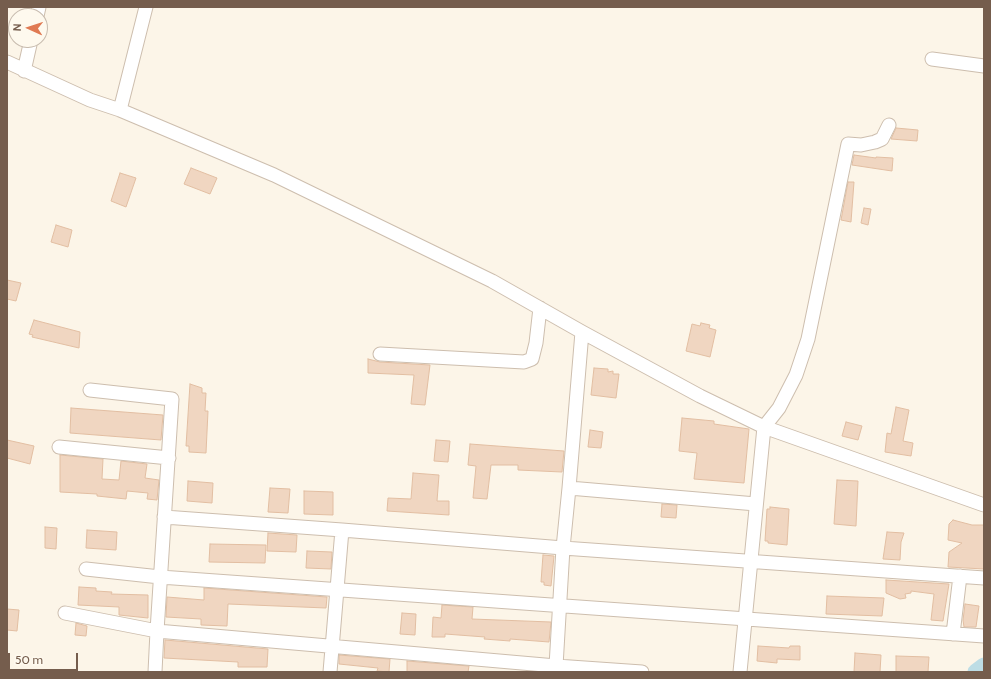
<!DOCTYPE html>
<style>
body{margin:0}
#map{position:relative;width:991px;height:679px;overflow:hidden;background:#fcf5e8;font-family:Cabin,sans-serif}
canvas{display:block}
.frame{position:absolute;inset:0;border:8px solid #755d4d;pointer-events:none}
.north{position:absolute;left:8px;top:8px;width:40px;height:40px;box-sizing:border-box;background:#fef9ee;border:1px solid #c7bbae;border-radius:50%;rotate:273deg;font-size:11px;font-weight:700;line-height:16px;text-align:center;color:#755d4d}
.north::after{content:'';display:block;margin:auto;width:14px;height:18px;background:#e07a53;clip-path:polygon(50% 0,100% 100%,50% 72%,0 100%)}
.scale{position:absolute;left:8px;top:653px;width:70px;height:18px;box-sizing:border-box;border:2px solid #755d4d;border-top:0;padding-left:5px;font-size:12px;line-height:14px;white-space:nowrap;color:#755d4d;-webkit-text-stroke:3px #fef9ee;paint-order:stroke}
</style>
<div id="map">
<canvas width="991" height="679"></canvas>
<div class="frame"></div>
<div class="north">N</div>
<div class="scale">50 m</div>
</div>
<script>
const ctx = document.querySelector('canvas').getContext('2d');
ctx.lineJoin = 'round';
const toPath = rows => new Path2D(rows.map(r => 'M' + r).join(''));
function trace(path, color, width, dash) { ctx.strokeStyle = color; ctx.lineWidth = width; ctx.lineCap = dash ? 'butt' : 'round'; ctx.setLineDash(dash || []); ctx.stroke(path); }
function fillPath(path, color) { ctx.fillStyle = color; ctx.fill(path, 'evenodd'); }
trace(toPath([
 [976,672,984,666]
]), '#bddde5', 17);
const building = toPath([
 [896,128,918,130,917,141,891,139,896,128],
 [854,155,876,158,876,157,893,158,892,171,852,165,854,155],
 [191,168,217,178,210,194,184,184,191,168],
 [120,173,136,178,126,207,111,201,120,173],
 [848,182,854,182,851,222,841,220,848,182],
 [864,208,871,209,868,225,861,223,864,208],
 [56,225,72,230,68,247,51,242,56,225],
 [7,280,21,283,16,301,7,299,7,280],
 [34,320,80,332,79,348,32,337,33,335,29,334,34,320],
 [701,323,710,325,709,328,716,330,710,357,686,351,692,324,700,326,701,323],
 [368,359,380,362,430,365,425,405,411,404,414,375,368,373,368,359],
 [594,368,608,369,608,372,613,371,613,374,619,374,616,398,591,395,594,368],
 [190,384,202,388,202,393,206,393,205,411,208,411,206,453,189,452,189,446,186,446,190,384],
 [896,407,909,410,903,441,913,443,911,456,885,452,887,433,891,434,896,407],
 [71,408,163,415,161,440,70,433,71,408],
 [682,418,714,421,714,424,749,429,744,483,694,479,697,453,679,451,682,418],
 [846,422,862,426,858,440,842,436,846,422],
 [590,430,603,432,601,448,588,447,590,430],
 [7,440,34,446,30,464,7,458,7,440],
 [436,440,450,441,448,462,434,461,436,440],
 [470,444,564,451,562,472,518,470,518,465,491,465,487,499,473,498,476,466,468,465,470,444],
 [60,455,103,459,102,479,119,480,121,461,147,464,145,478,159,480,157,500,147,499,148,493,127,491,126,499,97,496,97,494,60,492,60,455],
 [413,473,439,475,437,501,449,501,449,515,387,511,388,498,411,499,413,473],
 [837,480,858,481,856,526,834,524,837,480],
 [188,481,213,483,212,503,187,501,188,481],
 [270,488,290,489,288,513,268,512,270,488],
 [304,491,333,492,333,515,304,514,304,491],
 [662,504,677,505,676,518,661,517,662,504],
 [770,507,789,509,787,545,768,543,768,541,765,541,767,509,770,509,770,507],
 [953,520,972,525,984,525,984,569,948,567,949,552,962,543,948,540,949,524,953,520],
 [45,527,57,528,56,549,45,548,45,527],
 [87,530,117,532,116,550,86,548,87,530],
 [887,532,904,533,901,542,900,560,883,559,887,532],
 [268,533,297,535,296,552,267,551,268,533],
 [210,544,266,545,265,563,209,562,210,544],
 [307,551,332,552,331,569,306,568,307,551],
 [543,555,554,556,551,586,544,585,544,582,541,582,543,555],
 [886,580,949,584,943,621,931,620,934,594,911,591,911,593,905,594,906,598,900,599,886,593,886,580],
 [79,587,96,588,96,591,112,592,111,594,148,595,148,618,119,615,119,607,78,605,79,587],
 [204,588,327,597,326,608,228,604,227,626,201,625,201,619,166,617,167,597,204,600,204,588],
 [827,596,884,598,882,616,826,614,827,596],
 [965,604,979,606,976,627,964,627,963,620,965,604],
 [442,605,473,607,472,619,551,622,549,642,510,639,510,641,484,639,485,637,445,634,445,637,432,637,433,617,441,618,442,605],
 [7,609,19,610,17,631,7,630,7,609],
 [402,613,416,614,415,635,400,634,402,613],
 [76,623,87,626,86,636,75,635,76,623],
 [165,640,268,649,267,667,238,667,238,662,164,658,165,640],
 [758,646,789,648,790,646,800,646,800,660,777,659,777,663,757,661,758,646],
 [855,653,881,655,880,672,854,672,855,653],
 [339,655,390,659,389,672,377,671,378,668,339,664,339,655],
 [896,656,929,657,928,672,896,672,896,656],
 [407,661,469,666,468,672,407,672,407,661]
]);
fillPath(building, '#f0d6c1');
trace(building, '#e2bea2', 1);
const minor = toPath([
 [37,16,39,7],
 [932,59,984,66],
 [7,62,90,100,120,110,274,175,492,281,582,332,700,396,764,427,740,672],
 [24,71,31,40],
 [120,110,146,7],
 [889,125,882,139,875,142,861,145,848,144,808,339,796,375,779,408,764,427,984,505],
 [380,354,524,362,532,359,536,343,540,308],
 [90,390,172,399,157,631,556,666,555,672],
 [59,447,169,458],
 [569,488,582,332],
 [164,517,342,530,330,672],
 [342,530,563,548,569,488,756,504],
 [86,569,160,577,984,636],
 [65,613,157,631,155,672],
 [953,634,960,576],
 [642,672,556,666,563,548,984,578]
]);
trace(minor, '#cdbeae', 15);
trace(minor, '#fff', 13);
</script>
